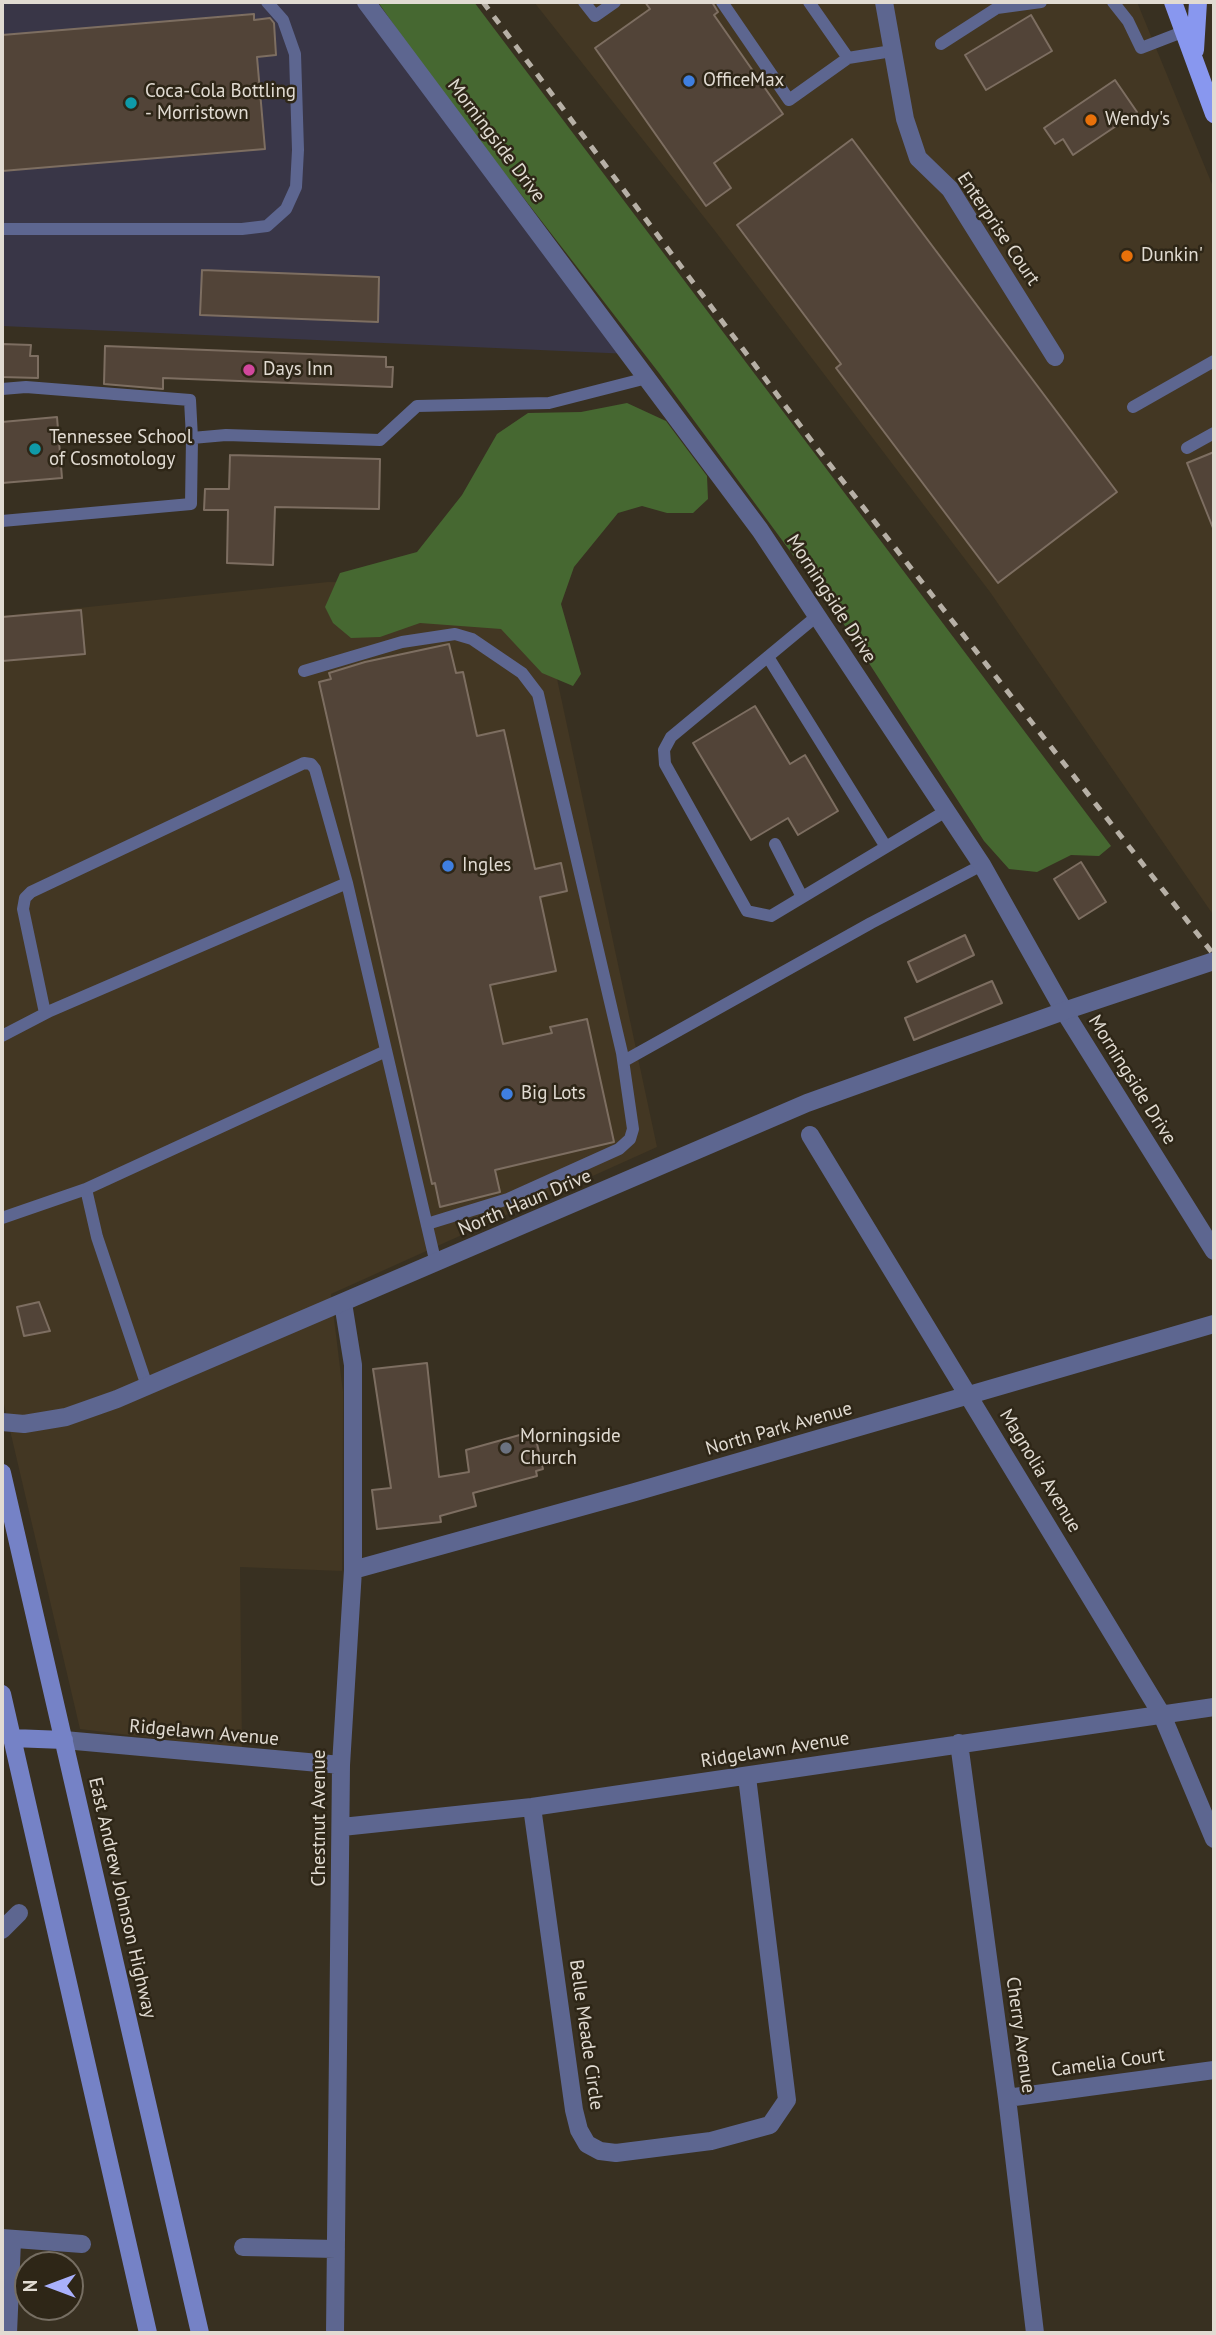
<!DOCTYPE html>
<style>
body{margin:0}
#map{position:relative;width:1216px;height:2335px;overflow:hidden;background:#383021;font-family:"PT Sans",sans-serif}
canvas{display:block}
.frame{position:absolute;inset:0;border:4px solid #e1dbd2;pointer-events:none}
.north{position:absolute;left:14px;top:2251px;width:70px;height:70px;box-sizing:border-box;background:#2e2617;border:2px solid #766e62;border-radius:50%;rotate:270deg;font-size:19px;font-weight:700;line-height:28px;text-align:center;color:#e1dbd2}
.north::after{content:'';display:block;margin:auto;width:24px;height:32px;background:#a9b0fc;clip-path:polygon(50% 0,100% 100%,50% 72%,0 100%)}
</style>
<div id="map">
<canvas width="1216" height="2335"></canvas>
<div class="frame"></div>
<div class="north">N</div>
</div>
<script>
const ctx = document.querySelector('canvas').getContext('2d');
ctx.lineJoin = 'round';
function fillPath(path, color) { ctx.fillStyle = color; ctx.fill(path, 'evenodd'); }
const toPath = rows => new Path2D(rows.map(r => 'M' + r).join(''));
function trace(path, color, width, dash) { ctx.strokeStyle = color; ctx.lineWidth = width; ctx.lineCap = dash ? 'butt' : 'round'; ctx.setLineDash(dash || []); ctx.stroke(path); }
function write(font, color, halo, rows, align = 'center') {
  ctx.font = font + ' "PT Sans",sans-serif'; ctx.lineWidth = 5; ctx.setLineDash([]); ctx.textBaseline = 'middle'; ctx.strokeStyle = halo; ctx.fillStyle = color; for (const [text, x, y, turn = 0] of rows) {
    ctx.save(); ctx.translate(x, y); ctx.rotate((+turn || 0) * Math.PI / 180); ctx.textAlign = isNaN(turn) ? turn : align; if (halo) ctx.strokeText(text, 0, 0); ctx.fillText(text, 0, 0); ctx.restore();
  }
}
fillPath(toPath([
 [534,2,1137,2,1214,189,1214,916,990,592,715,231],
 [328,582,537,585,657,1147,331,1294,343,1392,342,1571,240,1567,242,1749,80,1729,2,1396,2,616]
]), '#433723');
fillPath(toPath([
 [2,2,366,2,630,354,2,326]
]), '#393647');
fillPath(toPath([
 [378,2,474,2,1111,846,1099,856,1071,855,1037,872,1009,869,984,841,843,623,659,373,431,78],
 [627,403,666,421,707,476,708,499,693,513,667,513,642,506,618,513,574,567,561,604,581,674,573,686,542,673,501,629,420,623,380,637,351,638,333,623,325,607,340,573,417,552,462,495,497,434,528,413,581,412]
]), '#466831');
const building = toPath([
 [645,2,712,2,718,12,714,15,783,114,714,163,731,188,706,206,595,48,650,9,645,2],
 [254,14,254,20,270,18,274,23,276,55,257,57,265,149,2,171,2,35,254,14],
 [1031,15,1052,51,986,90,965,55,1031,15],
 [1115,80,1137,112,1073,155,1063,139,1055,144,1044,128,1115,80],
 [852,139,1117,492,998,583,836,368,841,364,737,225,852,139],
 [202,270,379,277,378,322,200,315,202,270],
 [2,344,31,345,30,356,38,356,38,378,2,377,2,344],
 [105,346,386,357,386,367,393,367,392,387,163,378,163,389,104,384,105,346],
 [57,417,62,478,2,483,2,422,57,417],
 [1214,452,1214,528,1213,528,1187,463,1214,452],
 [230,455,380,459,379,509,275,507,273,565,227,563,228,510,204,510,205,489,229,489,230,455],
 [81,610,85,654,2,661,2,617,81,610],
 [449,644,456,673,463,672,477,736,504,730,535,869,561,863,567,891,540,897,556,971,490,985,503,1044,552,1033,550,1027,587,1019,614,1142,495,1170,500,1192,440,1207,435,1183,432,1184,319,682,331,679,329,673,365,662,449,644],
 [755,706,790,764,805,755,838,811,798,835,788,818,751,840,693,743,755,706],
 [1081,862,1106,902,1079,919,1054,879,1081,862],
 [965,935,974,955,917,982,908,962,965,935],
 [992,981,1002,1003,914,1040,905,1018,992,981],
 [39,1302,50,1331,24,1336,17,1307,39,1302],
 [427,1363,439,1477,469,1472,466,1450,534,1431,543,1469,536,1471,537,1476,473,1493,476,1506,440,1516,441,1522,377,1529,372,1490,391,1488,373,1369,427,1363]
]);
fillPath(building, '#524438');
trace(building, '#7d6e61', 2);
trace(toPath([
 [584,2,595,16,615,2],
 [722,2,789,100,848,58],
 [809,2,848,58,892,51],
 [1113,2,1128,21,1141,48,1185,31],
 [941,44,997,8,1041,2],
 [2,229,242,229,267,226,286,209,296,187,298,150,295,54,283,20,267,2],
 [2,389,26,387,190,400,192,438],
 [1133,407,1214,361],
 [1187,448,1214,433],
 [2,521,191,504,192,438,226,435,380,440,417,406,549,403,647,378],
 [817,616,671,737,664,750,665,764,747,911,771,916,946,811],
 [768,657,886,847],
 [304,671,402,642,455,634,472,639,522,673,538,694,622,1053,633,1129,630,1139,619,1149,508,1199,427,1224],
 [775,844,802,897],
 [45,1013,23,909,25,898,31,892,304,763,311,764,315,769,347,883],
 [2,1036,50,1011,347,883,436,1264],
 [624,1061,871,923,982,865],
 [86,1189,97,1237,147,1386],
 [2,1218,86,1189,386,1051]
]), '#5d6690', 12);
trace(toPath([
 [366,2,760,530,982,865,1064,1011,1214,1251],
 [884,2,905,119,918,158,950,189,1055,357],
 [810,1135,1162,1715,1214,1839],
 [353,1570,635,1492,1214,1324],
 [64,1740,341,1765],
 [959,1743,1007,2098,1035,2333],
 [532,1807,574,2110,579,2130,587,2144,600,2151,616,2153,711,2141,770,2125,787,2100,747,1777],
 [342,1827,532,1807,1214,1707],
 [2,1930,19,1913],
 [1007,2098,1214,2070],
 [2,2238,82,2244],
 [243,2247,336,2249],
 [8,2333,12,2241],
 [335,2333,341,1765,353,1570,353,1365,343,1303]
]), '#5d6690', 18);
trace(toPath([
 [2,1422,24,1424,66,1417,117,1399,807,1103,1064,1011,1214,961]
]), '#5d6690', 18);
trace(toPath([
 [2,1473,200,2333],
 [2,1694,148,2333],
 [12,1738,64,1740]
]), '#7582c6', 18);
trace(toPath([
 [1173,2,1214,114],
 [1195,50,1198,2]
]), '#8897ef', 18);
trace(toPath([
 [483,2,820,452,1214,955]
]), '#b7b0a6', 5, [9, 9]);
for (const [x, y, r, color] of [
 [689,81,7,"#3f7fe0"],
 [131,103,7,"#0f9aa8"],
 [1091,120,7,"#e8710a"],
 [1127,256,7,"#e8710a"],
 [249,370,7,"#d1479c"],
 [35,449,7,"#0f9aa8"],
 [448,866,7,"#3f7fe0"],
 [507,1094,7,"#3f7fe0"],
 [506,1448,7,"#6b7280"]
]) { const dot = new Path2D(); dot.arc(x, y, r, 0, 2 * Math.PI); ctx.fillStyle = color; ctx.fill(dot); trace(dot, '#2e2617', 2.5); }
write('19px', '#e1dbd2', '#2e2617', [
 ["OfficeMax",703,81],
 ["Coca-Cola Bottling",145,92],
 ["- Morristown",145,114],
 ["Wendy's",1105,120],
 ["Dunkin'",1141,256],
 ["Days Inn",263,370],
 ["Tennessee School",49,438],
 ["of Cosmotology",49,460],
 ["Ingles",462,866],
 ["Big Lots",521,1094],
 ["Morningside",520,1437],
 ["Church",520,1459]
], 'left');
write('19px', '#e1dbd2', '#2e2617', [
 ["Morningside Drive",496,141,53],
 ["Enterprise Court",998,229,56],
 ["Morningside Drive",831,599,57],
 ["Morningside Drive",1132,1080,58],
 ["North Haun Drive",525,1203,-23],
 ["North Park Avenue",779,1429,-16],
 ["Magnolia Avenue",1040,1471,59],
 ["Ridgelawn Avenue",204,1733,5],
 ["Ridgelawn Avenue",775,1750,-9],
 ["Chestnut Avenue",320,1818,-90],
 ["East Andrew Johnson Highway",122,1898,77],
 ["Belle Meade Circle",586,2035,82],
 ["Cherry Avenue",1020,2035,82],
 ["Camelia Court",1108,2063,-8]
]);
</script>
